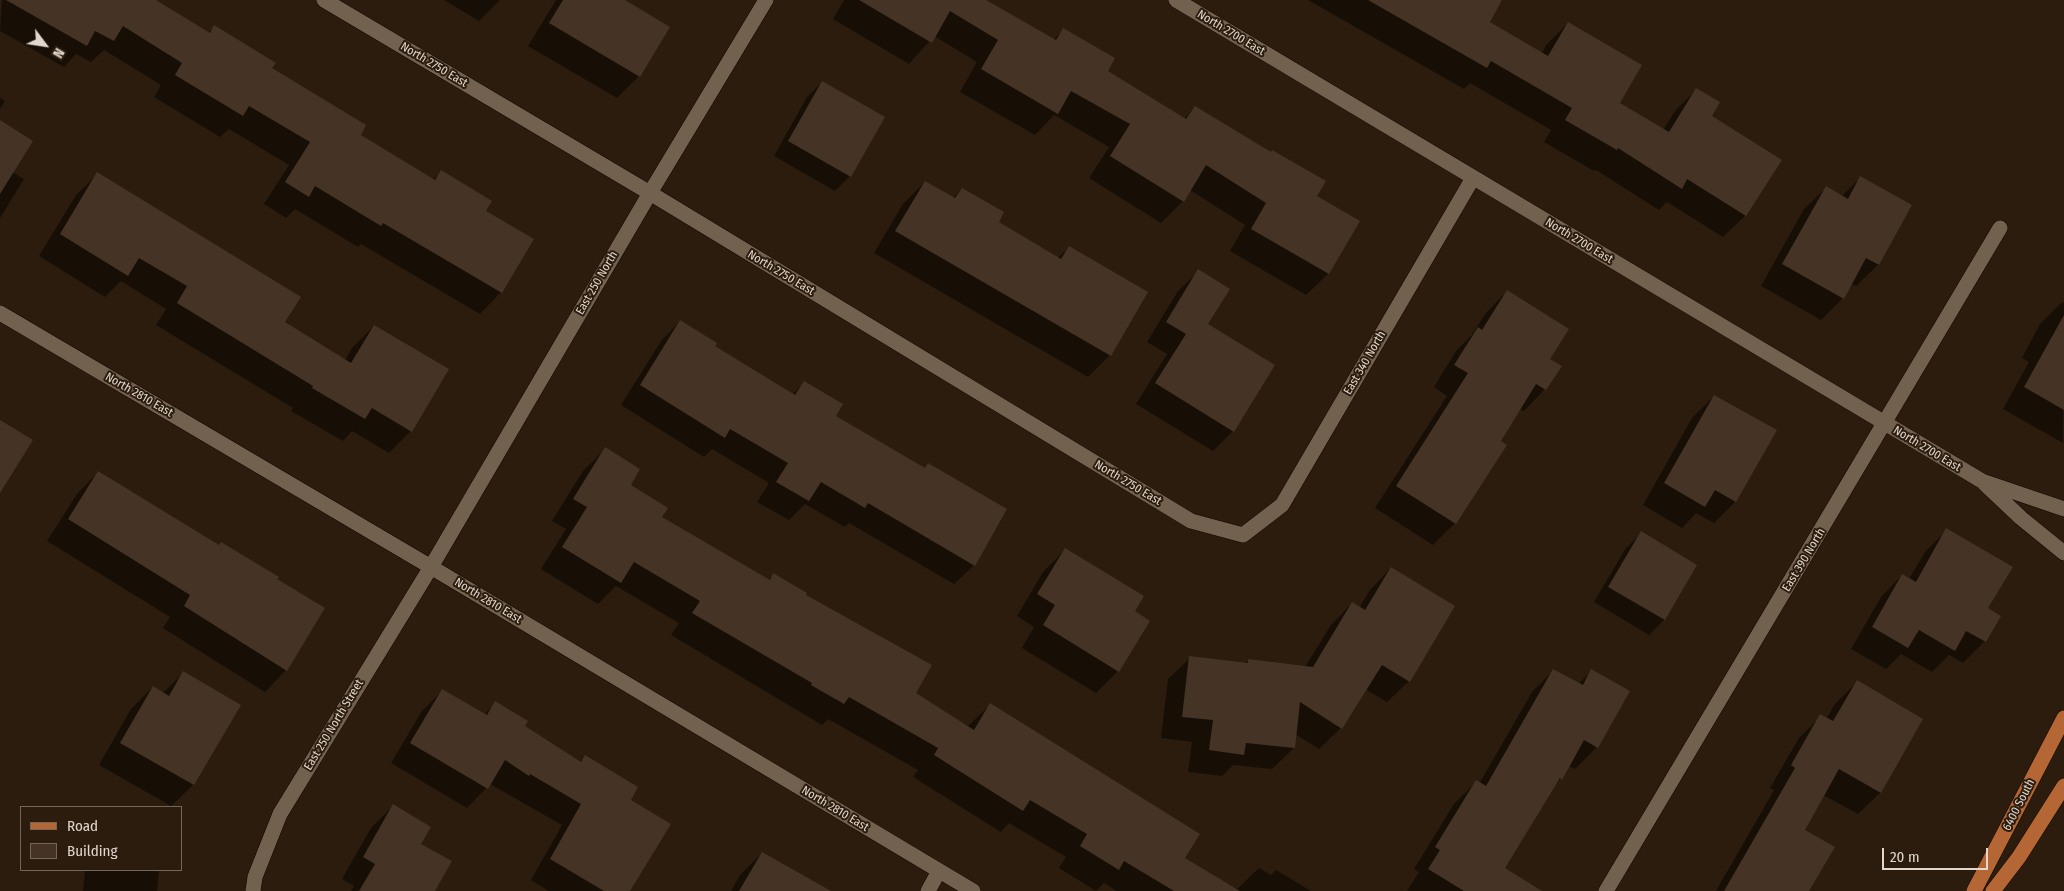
<!DOCTYPE html>
<style>
body{margin:0}
#map{position:relative;width:2064px;height:891px;overflow:hidden;background:#2b1c0d;font-family:"Fira Sans Condensed",sans-serif}
canvas{display:block}
.legend{position:absolute;left:20px;top:806px;width:162px;height:65px;box-sizing:border-box;background:#2b1c0d;border:1px solid #74675a;margin:0;padding:6px 9px;list-style:none;font-size:15px;color:#e1d7cd}
.legend li{display:flex;align-items:center;gap:10px;height:25px}
.legend b{width:25px;border:1px solid #74675a}
.north{position:absolute;left:20px;top:20px;width:50px;height:50px;-webkit-text-stroke:4px #2b1c0d;paint-order:stroke;rotate:121deg;font-size:14px;font-weight:700;line-height:20px;text-align:center;color:#e1d7cd}
.north::after{content:'';display:block;margin:auto;width:18px;height:22px;background:#e1d7cd;clip-path:polygon(50% 0,100% 100%,50% 72%,0 100%)}
.scale{position:absolute;left:1882px;top:848px;width:106px;height:22px;box-sizing:border-box;border:2px solid #e1d7cd;border-top:0;padding-left:6px;font-size:15px;line-height:18px;white-space:nowrap;color:#e1d7cd;-webkit-text-stroke:4px #2b1c0d;paint-order:stroke}
</style>
<div id="map">
<canvas width="2064" height="891"></canvas>
<ul class="legend">
<li><b style="height:6px;background:#b46735"></b>Road</li>
<li><b style="height:14px;background:#453425"></b>Building</li>
</ul>
<div class="north">N</div>
<div class="scale">20 m</div>
</div>
<script>
const ctx = document.querySelector('canvas').getContext('2d');
ctx.lineJoin = 'round';
function fillPath(path, color) { ctx.fillStyle = color; ctx.fill(path, 'evenodd'); }
const toPath = rows => new Path2D(rows.map(r => 'M' + r).join(''));
function trace(path, color, width, dash) { ctx.strokeStyle = color; ctx.lineWidth = width; ctx.lineCap = dash ? 'butt' : 'round'; ctx.setLineDash(dash || []); ctx.stroke(path); }
function write(font, color, halo, rows, align = 'center') {
  ctx.font = font + ' "Fira Sans Condensed",sans-serif'; ctx.lineWidth = 4; ctx.setLineDash([]); ctx.textBaseline = 'middle'; ctx.strokeStyle = halo; ctx.fillStyle = color; for (const [text, x, y, turn = 0] of rows) {
    ctx.save(); ctx.translate(x, y); ctx.rotate((+turn || 0) * Math.PI / 180); ctx.textAlign = isNaN(turn) ? turn : align; if (halo) ctx.strokeText(text, 0, 0); ctx.fillText(text, 0, 0); ctx.restore();
  }
}
fillPath(toPath([
 [2,0,153,0,208,33,215,27,359,135,433,180,441,172,484,211,501,292,480,314,361,244,358,247,295,209,286,218,264,204,289,165,229,129,220,137,154,97,161,85,104,50,91,62,76,54,64,67,0,31],
 [444,0,500,0,479,21],
 [556,0,623,0,639,76,617,98,528,46],
 [844,0,984,0,1053,40,1064,29,1106,71,1184,119,1195,107,1316,196,1358,221,1328,274,1306,295,1230,251,1245,225,1190,190,1183,201,1161,223,1089,178,1109,147,1054,115,1035,135,960,92,977,62,934,36,909,64,833,19],
 [1308,0,1500,0,1488,23,1542,53,1546,45,1568,23,1618,104,1663,130,1675,111,1697,89,1710,116,1780,160,1745,216,1723,237,1667,202,1659,210,1596,170,1594,171,1544,142,1551,130,1470,83,1464,89],
 [822,82,850,176,835,191,774,156,807,97],
 [0,98,5,101,0,109],
 [0,122,12,172,24,179,0,218],
 [98,174,283,323,345,361,352,348,374,326,411,431,389,453,352,431,343,441,291,411,293,408,156,325,166,309,121,281,105,297,39,256,76,195],
 [1860,178,1911,205,1878,265,1856,286,1851,284,1843,298,1821,320,1761,286,1804,209,1826,188,1842,196],
 [925,182,953,198,962,189,997,222,1058,258,1069,247,1110,355,1088,377,874,253,903,204],
 [1199,271,1207,324,1233,431,1213,451,1136,404,1167,354,1147,342,1178,291],
 [1507,291,1545,389,1524,411,1519,409,1455,523,1433,545,1375,508,1447,396,1434,387,1456,351,1471,336,1486,313],
 [2062,302,2064,303,2063,443,2003,409,2029,362,2022,358,2040,324],
 [680,321,713,346,792,395,804,383,835,416,924,469,974,565,954,584,849,523,845,527,805,504,789,520,757,502,769,483,712,449,704,457,621,405,661,341],
 [1714,396,1735,502,1714,523,1696,513,1682,528,1643,505,1692,418],
 [605,449,629,486,661,517,768,580,773,575,804,595,914,694,968,726,990,705,1184,858,1236,890,1259,868,1271,875,1276,870,1311,891,1117,891,1104,883,1096,891,1059,868,1066,857,1009,823,1001,832,913,777,918,770,828,719,822,725,671,635,679,623,616,586,598,604,541,569,566,529,552,521,583,471],
 [98,472,324,609,286,670,265,692,163,628,170,617,47,541,77,494],
 [1947,530,1987,609,1999,616,1985,641,1963,663,1949,655,1932,672,1901,654,1886,669,1851,649,1881,597,1902,575,1909,579,1925,552],
 [1641,533,1696,565,1664,620,1649,635,1594,602,1626,548],
 [1065,550,1133,612,1118,671,1096,693,1022,648,1034,627,1017,616,1043,572],
 [1391,568,1409,681,1387,702,1365,689,1341,728,1319,749,1295,734,1294,748,1272,769,1233,765,1222,776,1188,772,1192,742,1161,738,1168,679,1190,658,1245,664,1249,660,1305,667,1331,625,1352,603,1359,608,1370,590],
 [1554,670,1578,684,1592,671,1628,692,1597,747,1575,769,1569,766,1561,779,1554,786,1503,868,1513,891,1407,891,1419,872,1414,869,1454,804,1476,782,1479,784,1532,692],
 [183,673,239,705,193,785,171,806,99,765,131,709,153,687,163,693],
 [1857,682,1922,719,1880,793,1858,814,1823,795,1803,830,1808,891,1716,891,1774,790,1770,788,1799,738,1821,716,1826,719,1835,704],
 [443,690,484,715,495,703,523,727,580,762,585,757,629,800,629,891,549,891,531,880,562,825,490,784,467,808,391,763,422,711],
 [393,806,420,844,433,891,351,891,354,886,342,879,371,828],
 [762,853,811,891,731,891,740,875],
 [85,870,159,870,157,891,83,891]
]), '#0007');
fillPath(toPath([
 [6,0,156,0,210,33,214,25,276,63,272,68,366,125,361,135,435,180,441,170,492,201,486,211,534,239,502,293,383,223,381,226,315,186,309,197,285,182,310,142,249,106,243,116,175,75,182,63,123,26,114,41,95,31,87,46],
 [563,0,625,0,670,27,640,77,549,23],
 [859,0,986,0,1056,40,1063,28,1115,58,1108,71,1186,119,1195,106,1271,152,1272,150,1326,181,1317,196,1360,221,1329,274,1251,229,1266,203,1206,165,1184,202,1110,156,1130,124,1071,91,1058,114,981,69,998,40,950,11,932,43],
 [1368,0,1502,0,1490,22,1548,56,1568,22,1642,65,1620,103,1669,132,1696,88,1720,102,1712,116,1782,160,1746,216,1687,179,1682,189,1618,148,1617,150,1565,120,1572,108,1491,61,1487,68],
 [822,81,885,117,851,177,788,141],
 [0,120,33,141,0,194],
 [97,172,301,297,285,322,351,363,374,325,449,369,412,432,372,408,365,419,312,388,313,386,177,303,187,286,139,258,128,276,60,234],
 [1860,176,1912,205,1879,265,1866,258,1844,299,1782,264,1826,186,1848,199],
 [925,181,955,198,962,188,1004,212,999,222,1061,259,1069,246,1148,292,1111,356,895,231],
 [1198,269,1230,289,1208,324,1275,365,1234,432,1155,383,1186,334,1166,322],
 [1507,290,1569,329,1550,359,1562,366,1546,390,1536,384,1501,441,1507,445,1456,524,1396,486,1468,373,1454,365,1478,327,1482,330],
 [2064,315,2064,410,2024,387],
 [680,320,717,343,715,346,795,395,804,381,843,404,836,416,925,468,928,463,1007,509,975,566,868,503,865,508,821,482,809,501,776,482,788,463,730,429,725,438,640,385],
 [1714,395,1777,430,1736,502,1715,490,1705,507,1664,483],
 [0,420,33,440,0,493],
 [605,447,640,469,631,485,668,508,662,517,770,580,773,573,807,593,806,595,932,665,916,693,974,730,990,703,1200,834,1185,858,1240,891,1174,891,1124,861,1119,870,1080,846,1087,834,1030,800,1023,811,934,755,938,748,849,697,844,704,811,685,812,683,692,613,700,601,634,562,621,583,562,547,587,507,573,499],
 [98,471,219,545,221,542,279,577,277,579,325,608,287,671,184,606,190,595,68,519],
 [1946,528,2013,567,1988,608,2001,616,1986,642,1966,631,1955,651,1919,630,1908,648,1872,627,1902,574,1916,582],
 [1641,531,1697,565,1665,620,1608,587],
 [1065,548,1144,596,1135,611,1150,621,1119,672,1043,625,1055,605,1037,594],
 [1391,567,1455,606,1410,682,1382,665,1342,729,1300,702,1295,748,1246,743,1244,755,1209,750,1213,720,1182,717,1189,656,1248,663,1248,659,1313,667,1352,602,1365,610],
 [1553,669,1583,685,1591,669,1630,691,1598,748,1584,740,1562,780,1560,778,1505,868,1542,891,1464,891,1428,869,1440,850,1435,847,1476,780,1486,786],
 [183,671,241,705,194,785,120,743,153,686,169,696],
 [1857,680,1923,719,1881,793,1839,769,1805,830,1835,847,1809,891,1724,891,1795,768,1791,765,1820,714,1833,721],
 [442,689,487,715,495,701,528,721,525,726,581,762,585,755,638,787,631,800,671,824,630,891,604,891,550,859,581,804,530,774,529,776,505,760,488,789,410,743],
 [393,804,431,827,421,844,452,861,435,891,359,891,375,864,363,857],
 [762,852,831,891,739,891]
]), '#453425');
const minor = toPath([
 [324,0,650,193,1191,521,1243,535,1282,505,1473,178],
 [1176,0,1982,481,2064,509],
 [0,313,431,567,973,891],
 [1985,484,2021,518,2064,553],
 [253,891,255,877,280,814,431,567,650,193,766,0],
 [928,891,939,871],
 [1606,891,2000,228]
]);
const major = toPath([
 [1974,891,2064,718],
 [1993,891,2019,857,2064,786]
]);
trace(minor, '#130600', 16);
trace(major, '#130600', 16);
trace(minor, '#736150', 15);
trace(major, '#b46735', 15);
write('12px', '#e1d7cd', '#2b1c0d', [
 ["North 2700 East",1231,33,31],
 ["North 2750 East",434,65,31],
 ["North 2700 East",1579,241,31],
 ["North 2750 East",781,273,31],
 ["East 250 North",597,283,-60],
 ["East 340 North",1365,363,-60],
 ["North 2810 East",139,395,30],
 ["North 2700 East",1927,449,31],
 ["North 2750 East",1128,483,31],
 ["East 390 North",1804,560,-59],
 ["North 2810 East",488,601,31],
 ["East 250 North Street",334,725,-59],
 ["6400 South",2019,805,-63],
 ["North 2810 East",835,809,31]
]);
</script>
